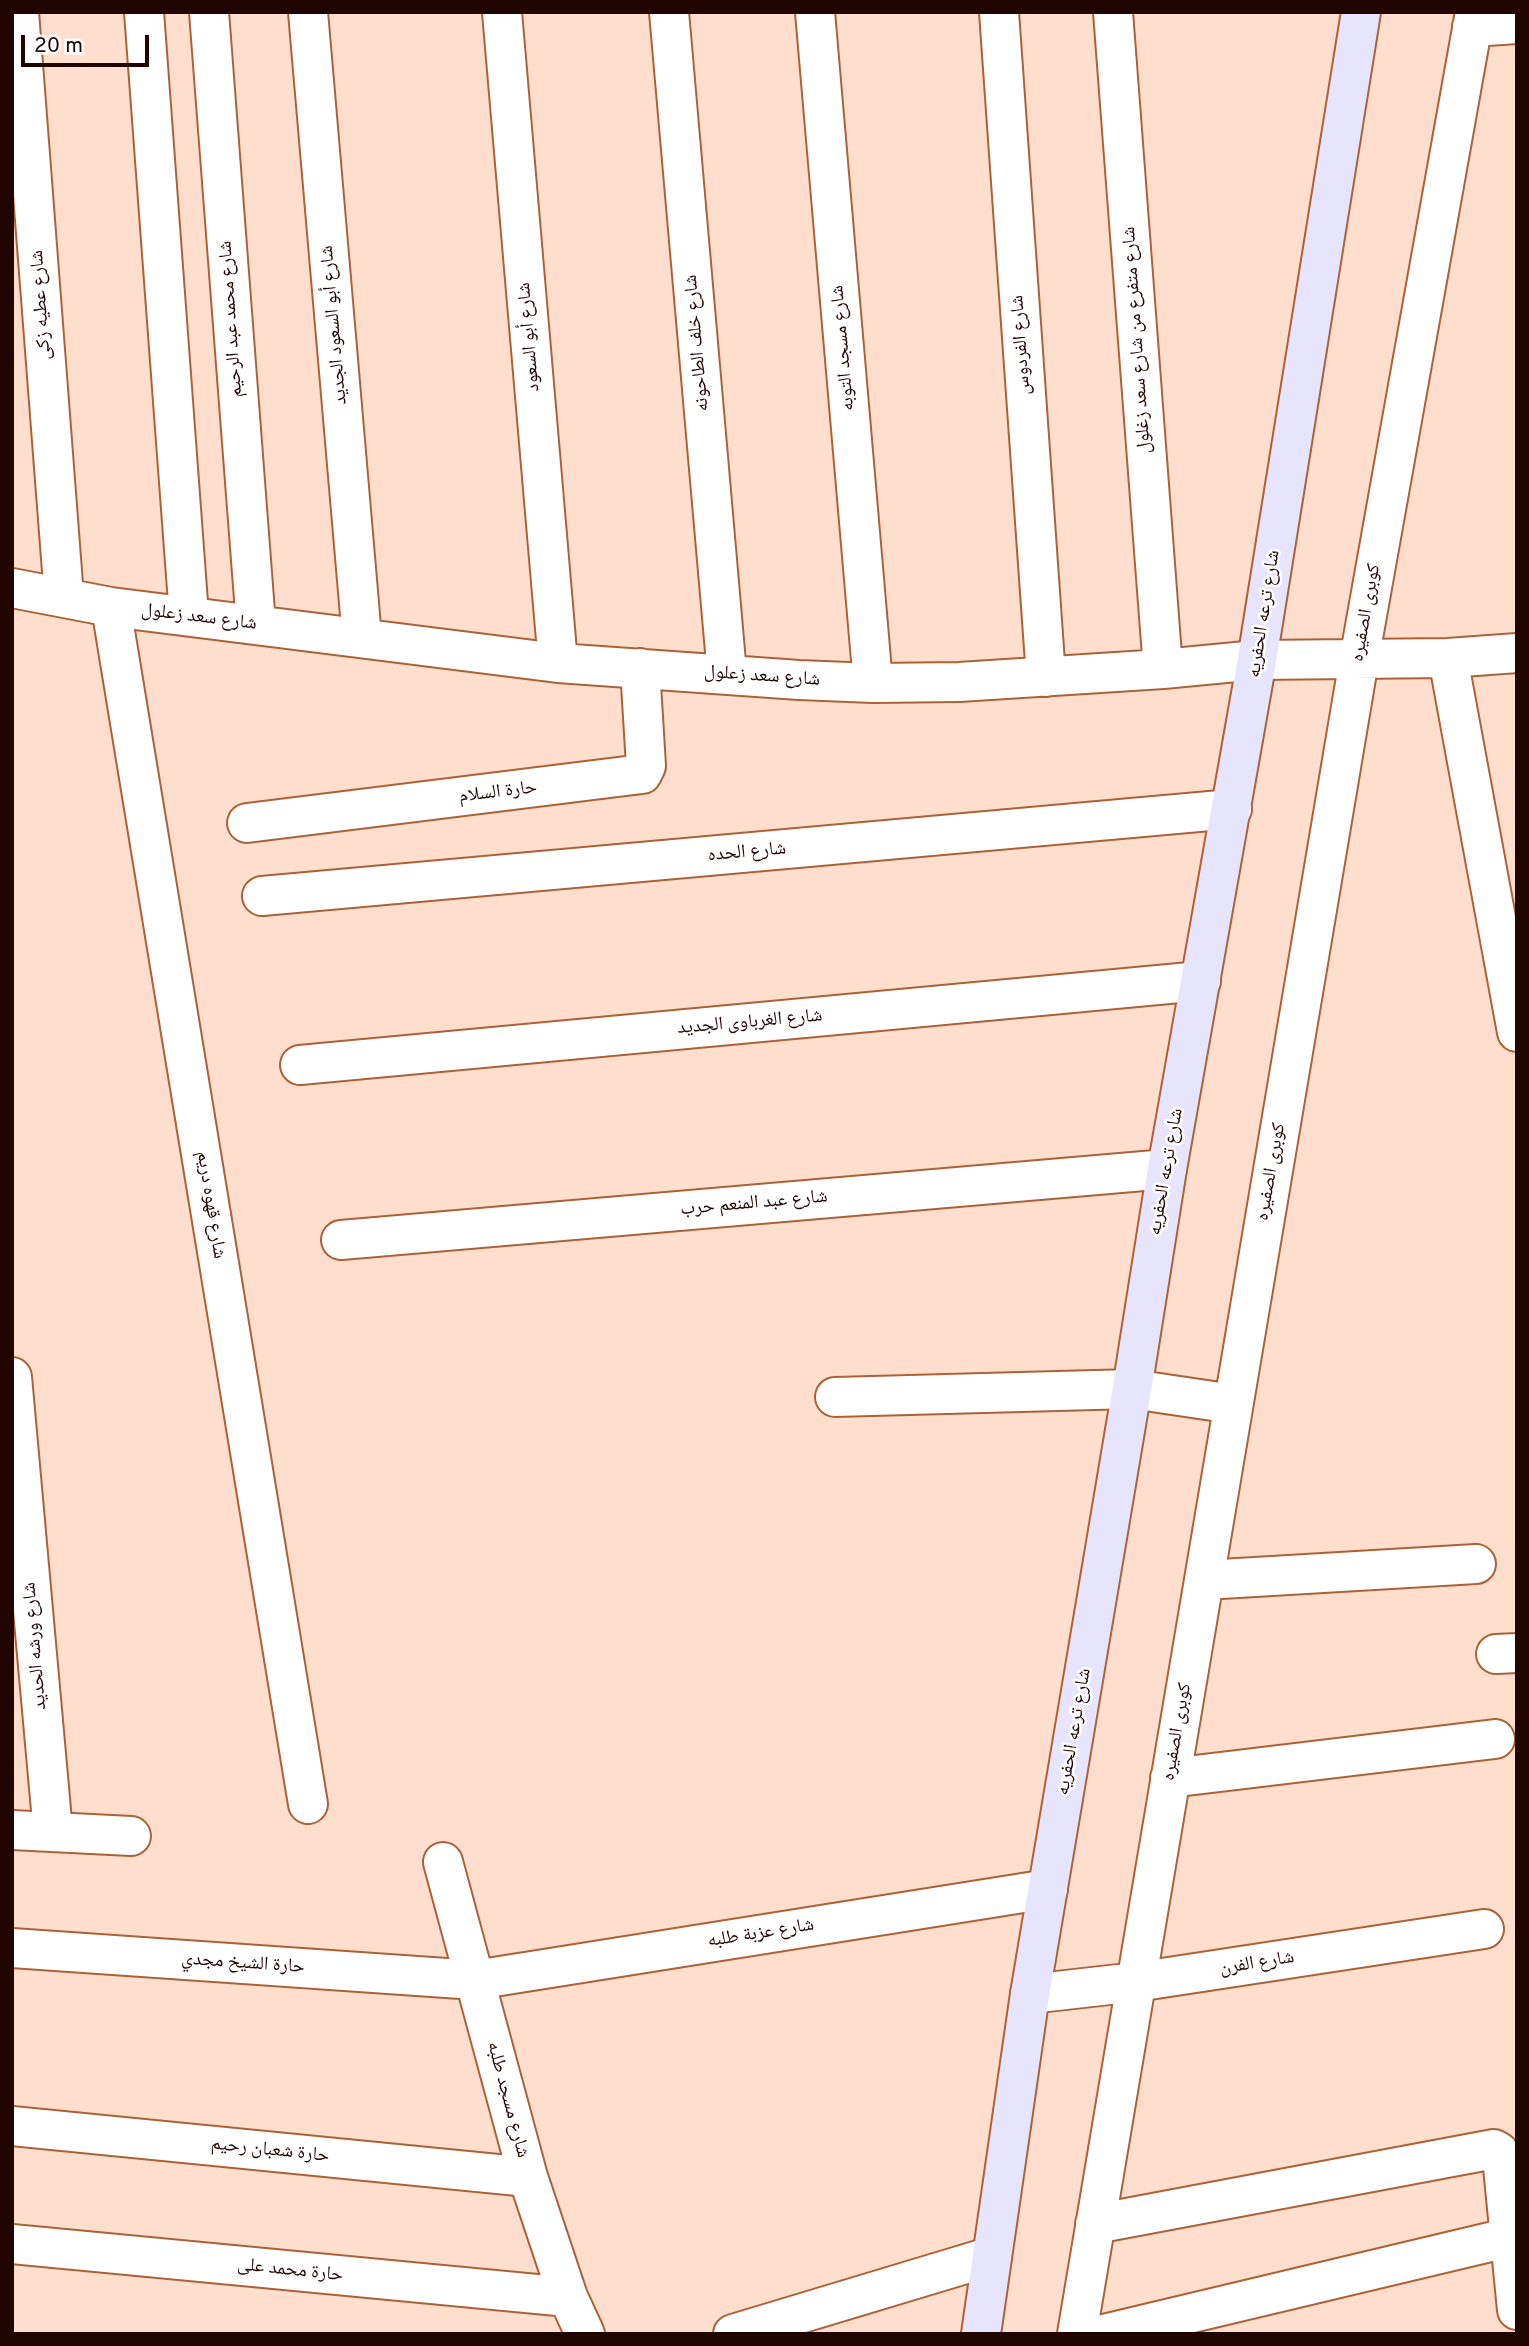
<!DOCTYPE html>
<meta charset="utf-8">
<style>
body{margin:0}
#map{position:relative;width:1529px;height:2346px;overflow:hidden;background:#ffdecd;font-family:Overpass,sans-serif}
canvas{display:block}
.frame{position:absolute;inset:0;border:14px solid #200500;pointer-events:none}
.scale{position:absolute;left:21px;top:35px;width:128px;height:32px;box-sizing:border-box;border:4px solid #200500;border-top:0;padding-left:9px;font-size:21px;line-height:24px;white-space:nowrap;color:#200500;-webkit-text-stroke:5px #fff;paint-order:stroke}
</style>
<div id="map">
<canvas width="1529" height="2346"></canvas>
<div class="frame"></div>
<div class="scale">20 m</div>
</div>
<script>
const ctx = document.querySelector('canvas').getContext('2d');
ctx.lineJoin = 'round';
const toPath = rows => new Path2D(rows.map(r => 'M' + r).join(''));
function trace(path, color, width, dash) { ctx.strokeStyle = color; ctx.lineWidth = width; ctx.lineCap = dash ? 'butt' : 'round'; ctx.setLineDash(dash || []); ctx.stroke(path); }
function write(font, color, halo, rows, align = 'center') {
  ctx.font = font + ' Overpass,"Noto Naskh Arabic",sans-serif'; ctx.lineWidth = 5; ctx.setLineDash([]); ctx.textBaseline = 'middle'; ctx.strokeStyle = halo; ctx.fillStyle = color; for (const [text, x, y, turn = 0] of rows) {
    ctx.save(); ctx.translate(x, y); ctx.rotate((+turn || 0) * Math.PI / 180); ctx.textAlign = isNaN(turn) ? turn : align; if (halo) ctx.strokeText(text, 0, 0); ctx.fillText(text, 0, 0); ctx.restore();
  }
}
const street = toPath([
 [19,12,64,597],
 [144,12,189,616],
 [209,12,256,625],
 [308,12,362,638],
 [502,12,558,663],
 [669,12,727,674],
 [815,12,873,683],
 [999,12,1046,677],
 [1113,12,1163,669],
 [1472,27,1517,24],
 [12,588,111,607,558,663,799,680,873,683,959,682,1163,669,1257,660,1448,658,1517,653],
 [111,607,308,1804],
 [1448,658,1517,1032],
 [247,823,642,774,646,766,640,668],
 [262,896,1232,809],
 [300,1065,1201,981],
 [341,1240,1167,1169],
 [12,1377,53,1832],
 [835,1397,1132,1389,1233,1404],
 [1204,1580,1476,1564],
 [1496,1654,1517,1653],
 [1170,1778,1495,1739],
 [12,1830,131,1836],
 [443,1862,528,2177,568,2297,585,2334],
 [12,1948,475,1980,1048,1889],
 [1030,1994,1136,1982,1484,1929],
 [12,2126,528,2177],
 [1095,2224,1494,2149,1499,2152,1502,2157,1517,2310],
 [12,2244,568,2297],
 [733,2334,992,2256],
 [1077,2334,1359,660,1475,12],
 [1104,2334,1511,2237]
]);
const secondary = toPath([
 [981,2334,1030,1994,1132,1389,1167,1169,1257,660,1361,12]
]);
trace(street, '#ab6239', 42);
trace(secondary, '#ab6239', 42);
trace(street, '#fff', 38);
trace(secondary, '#e7e4fd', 38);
write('19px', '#200500', '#fff', [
 ["شارع عطيه زكى",42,305,-94],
 ["شارع محمد عبد الرحيم",232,319,-94],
 ["شارع أبو السعود الجديد",335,325,-95],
 ["شارع أبو السعود",530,337,-95],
 ["شارع متفرع من شارع سعد زغلول",1138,340,-94],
 ["شارع خلف الطاحونه",698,343,-95],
 ["شارع الفردوس",1022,345,-94],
 ["شارع مسجد التوبه",844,348,-95],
 ["كوبرى الصفيره",1367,613,-80],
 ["شارع ترعه الحفريه",1265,614,-81],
 ["شارع سعد زعلول",199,618,7],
 ["شارع سعد زعلول",762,677,4],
 ["حارة السلام",498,793,-7],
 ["شارع الحده",747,853,-5],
 ["شارع الغرباوى الجديد",750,1023,-5],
 ["شارع ترعه الحفريه",1167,1172,-80],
 ["كوبرى الصفيره",1272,1172,-80],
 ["شارع عبد المنعم حرب",754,1204,-5],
 ["شارع قهوه دريم",210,1205,81],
 ["شارع ورشه الحديد",36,1646,-95],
 ["شارع ترعه الحفريه",1075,1732,-80],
 ["كوبرى الصفيره",1178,1732,-80],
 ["شارع عزبة طلبه",761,1934,-9],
 ["حارة الشيخ مجدي",243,1964,4],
 ["شارع الفرن",1257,1964,-9],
 ["شارع مسجد طلبه",507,2100,75],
 ["حارة شعبان رحيم",270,2151,6],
 ["حارة محمد على",290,2271,6]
]);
</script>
